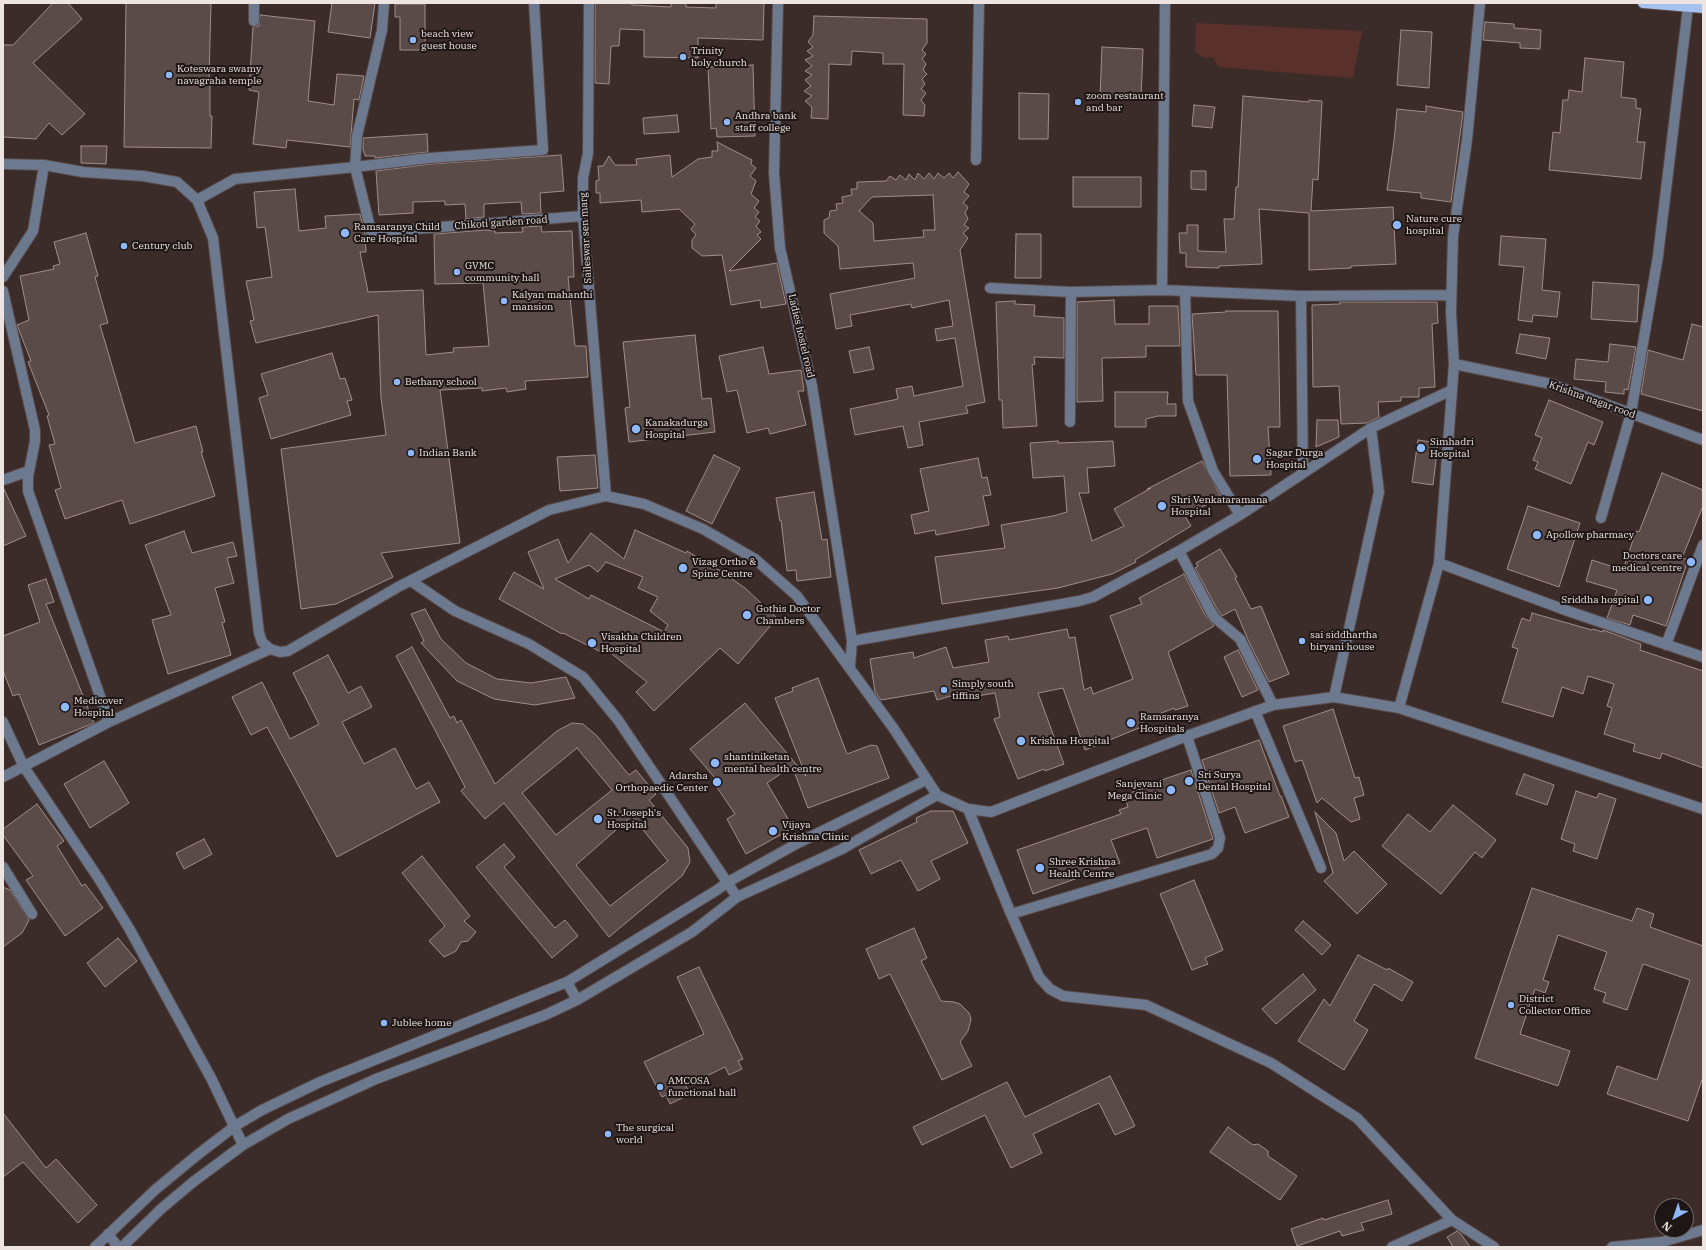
<!DOCTYPE html>
<style>
body{margin:0}
#map{position:relative;width:1706px;height:1250px;overflow:hidden;background:#3b2c29;font-family:"IBM Plex Serif",serif}
canvas{display:block}
.frame{position:absolute;inset:0;border:4px solid #eee4e2;pointer-events:none}
.north{position:absolute;left:1654px;top:1198px;width:40px;height:40px;box-sizing:border-box;background:#1d1615;border:1px solid #716867;border-radius:50%;rotate:220deg;font-size:11px;font-weight:700;line-height:16px;text-align:center;color:#eee4e2}
.north::after{content:'';display:block;margin:auto;width:14px;height:18px;background:#8db9fc;clip-path:polygon(50% 0,100% 100%,50% 72%,0 100%)}
</style>
<div id="map">
<canvas width="1706" height="1250"></canvas>
<div class="frame"></div>
<div class="north">N</div>
</div>
<script>
const ctx = document.querySelector('canvas').getContext('2d');
ctx.lineJoin = 'round';
function fillPath(path, color) { ctx.fillStyle = color; ctx.fill(path, 'evenodd'); }
const toPath = rows => new Path2D(rows.map(r => 'M' + r).join(''));
function trace(path, color, width, dash) { ctx.strokeStyle = color; ctx.lineWidth = width; ctx.lineCap = dash ? 'butt' : 'round'; ctx.setLineDash(dash || []); ctx.stroke(path); }
function write(font, color, halo, rows, align = 'center') {
  ctx.font = font + ' "IBM Plex Serif",serif'; ctx.lineWidth = 4; ctx.setLineDash([]); ctx.textBaseline = 'middle'; ctx.strokeStyle = halo; ctx.fillStyle = color; for (const [text, x, y, turn = 0] of rows) {
    ctx.save(); ctx.translate(x, y); ctx.rotate((+turn || 0) * Math.PI / 180); ctx.textAlign = isNaN(turn) ? turn : align; if (halo) ctx.strokeText(text, 0, 0); ctx.fillText(text, 0, 0); ctx.restore();
  }
}
fillPath(toPath([
 [1196,23,1362,31,1353,78,1218,67,1213,57,1204,58,1195,52]
]), '#59302a');
const building = toPath([
 [53,3,68,3,82,19,33,63,85,114,62,135,49,123,36,139,3,137,3,45,13,45,53,3],
 [126,3,211,3,209,78,210,78,210,116,212,116,211,148,124,147,126,3],
 [332,3,375,3,370,38,328,32,332,3],
 [595,3,632,3,632,5,671,7,671,3,686,3,686,7,716,8,716,3,764,3,763,40,698,38,698,58,644,57,644,30,620,29,619,46,611,46,609,84,595,83,595,3],
 [395,4,425,4,425,50,400,50,400,17,395,17,395,4],
 [260,15,315,21,308,101,334,105,337,74,364,76,359,100,354,99,350,147,287,140,286,148,253,144,259,92,249,90,253,27,259,26,260,15],
 [814,16,927,19,927,43,922,50,926,54,922,59,926,64,923,70,927,74,922,79,925,84,921,89,926,93,921,100,925,105,924,116,903,115,904,64,883,64,883,53,852,51,851,65,829,64,828,119,811,118,812,107,805,101,812,96,804,91,811,86,805,80,812,75,805,71,812,66,805,60,813,56,807,51,813,47,808,42,813,35,814,16],
 [1485,22,1514,24,1514,28,1541,30,1540,49,1520,48,1520,43,1483,40,1485,22],
 [1401,30,1432,32,1429,88,1397,85,1401,30],
 [1102,47,1143,49,1141,98,1100,97,1102,47],
 [1585,58,1624,62,1621,97,1636,99,1636,108,1641,109,1637,142,1645,142,1641,179,1549,170,1553,132,1560,133,1563,100,1568,100,1569,90,1582,92,1585,58],
 [753,65,755,136,717,137,716,128,711,129,708,67,753,65],
 [1019,93,1049,94,1048,139,1019,139,1019,93],
 [1243,96,1309,102,1309,100,1322,101,1318,180,1313,179,1311,211,1393,207,1396,264,1351,266,1351,268,1309,270,1309,213,1259,209,1262,264,1219,266,1219,268,1186,267,1186,253,1180,253,1179,233,1187,233,1187,225,1198,225,1198,251,1226,252,1224,219,1234,219,1236,187,1238,187,1243,96],
 [1194,105,1215,107,1212,128,1192,126,1194,105],
 [1426,106,1463,112,1451,202,1421,198,1421,193,1387,190,1394,141,1397,109,1426,112,1426,106],
 [677,115,679,132,644,134,643,118,677,115],
 [427,134,428,152,375,158,375,156,365,156,363,149,363,138,427,134],
 [717,142,752,160,751,164,756,168,750,176,756,181,751,194,759,201,754,208,759,212,755,217,760,221,756,226,761,232,757,235,761,239,729,271,777,263,786,304,761,308,760,300,731,305,722,255,702,256,692,248,692,240,696,235,691,229,695,224,679,209,642,212,641,200,600,203,600,193,596,193,596,181,599,180,598,166,603,166,609,156,615,165,637,165,636,159,670,155,672,177,698,159,712,157,712,151,718,151,717,142],
 [81,146,107,146,106,164,81,163,81,146],
 [561,155,564,191,540,193,541,213,522,214,521,202,484,204,484,217,466,219,465,204,445,205,445,201,413,202,413,213,379,215,376,171,431,164,561,155],
 [1191,171,1206,171,1206,190,1191,189,1191,171],
 [958,172,969,184,964,192,969,196,963,203,968,207,965,213,968,219,964,225,969,228,963,233,968,238,960,250,985,402,966,406,968,413,919,422,923,445,908,448,903,426,855,435,850,409,898,399,896,389,912,386,914,396,963,386,955,338,937,341,935,329,953,326,949,300,912,308,911,304,850,315,852,326,836,329,830,294,915,278,913,263,840,269,838,246,824,233,824,220,829,218,830,211,837,210,836,204,843,203,842,197,852,195,851,189,857,189,857,182,886,181,890,176,896,180,900,175,906,180,909,174,915,180,918,173,924,179,929,173,934,179,938,173,944,178,949,173,953,178,958,172],
 [933,195,935,230,923,230,924,237,874,241,873,223,859,211,872,197,933,195],
 [1073,177,1141,177,1141,207,1073,207,1073,177],
 [295,189,299,231,326,228,325,216,360,214,365,233,366,252,360,252,368,292,423,290,426,355,454,352,453,348,489,346,483,283,435,284,434,234,485,230,495,231,495,233,523,232,522,227,541,226,542,232,572,231,574,277,568,277,575,346,586,346,588,377,525,381,526,389,507,392,506,388,482,391,482,388,440,390,460,543,381,553,393,577,336,604,301,609,281,449,386,435,381,398,378,315,256,343,250,321,254,320,246,281,272,277,265,227,257,228,254,192,295,189],
 [86,233,98,276,95,277,108,323,100,325,135,443,196,426,203,452,201,452,215,496,130,524,122,500,65,519,55,490,61,488,49,445,55,444,47,416,49,415,28,362,31,361,17,325,29,320,20,276,54,269,53,266,60,264,54,242,86,233],
 [1016,234,1041,234,1041,278,1015,278,1016,234],
 [1501,236,1546,239,1542,290,1560,292,1557,317,1533,315,1532,322,1518,320,1524,267,1499,265,1501,236],
 [1593,282,1639,285,1637,322,1591,319,1593,282],
 [1114,300,1115,324,1149,324,1149,306,1178,306,1180,346,1146,346,1146,357,1102,358,1103,401,1077,402,1077,302,1114,300],
 [1015,301,1015,304,1035,305,1034,316,1064,318,1064,358,1034,357,1035,364,1032,365,1037,426,1003,428,1002,400,999,400,996,302,1015,301],
 [1340,302,1437,302,1438,323,1432,324,1435,387,1419,388,1419,397,1401,397,1401,401,1378,402,1379,417,1367,423,1341,424,1339,386,1313,387,1312,305,1340,304,1340,302],
 [1226,311,1278,311,1280,427,1268,427,1271,475,1230,476,1227,375,1196,375,1192,314,1226,312,1226,311],
 [1692,324,1703,327,1703,411,1641,394,1648,350,1683,360,1692,324],
 [1520,334,1550,338,1546,359,1516,353,1520,334],
 [695,335,702,399,711,398,715,432,629,442,625,408,630,407,623,342,695,335],
 [1610,344,1636,347,1628,390,1624,389,1624,394,1605,392,1606,382,1574,379,1576,359,1608,362,1610,344],
 [763,347,769,374,801,370,804,391,798,391,806,425,770,434,768,428,747,433,737,390,727,392,719,356,763,347],
 [869,347,874,369,854,373,849,351,869,347],
 [332,353,340,379,345,378,352,400,347,401,351,415,271,439,259,398,268,395,261,374,332,353],
 [1115,392,1168,392,1167,404,1176,404,1176,416,1158,416,1146,419,1146,427,1115,427,1115,392],
 [1549,400,1603,422,1594,445,1588,442,1571,484,1535,469,1538,462,1533,460,1542,438,1535,435,1549,400],
 [1317,420,1338,420,1339,437,1316,447,1317,420],
 [1418,440,1438,443,1433,485,1412,482,1418,440],
 [1058,441,1058,443,1113,441,1115,466,1087,468,1089,493,1079,493,1092,541,1124,526,1114,509,1151,488,1147,489,1202,461,1221,497,1185,516,1191,526,1135,560,1136,562,1112,574,1058,588,942,604,935,557,1005,548,1001,525,1053,516,1067,512,1064,476,1033,478,1030,443,1058,441],
 [595,455,598,488,560,491,557,457,595,455],
 [714,455,740,468,712,524,686,511,714,455],
 [978,458,982,478,987,477,991,495,983,496,989,525,936,535,935,530,915,534,911,515,929,511,920,469,978,458],
 [1662,473,1703,490,1703,506,1682,558,1688,560,1666,626,1633,615,1630,625,1607,618,1617,590,1586,581,1592,560,1623,570,1636,531,1639,532,1662,473],
 [3,487,26,536,3,546,3,487],
 [814,492,822,540,827,539,831,577,797,581,796,570,787,571,781,520,780,521,776,498,814,492],
 [1528,506,1580,523,1559,587,1507,569,1528,506],
 [635,530,686,553,687,551,722,572,745,588,777,618,738,664,720,648,654,711,636,692,647,682,607,650,605,654,563,633,562,634,499,599,514,572,544,589,528,552,558,539,568,563,591,533,624,559,635,530],
 [606,562,643,577,638,588,658,597,650,611,668,625,664,632,591,595,589,599,555,579,589,565,598,572,606,562],
 [184,531,192,553,233,542,237,556,227,558,234,583,215,588,225,622,222,623,231,655,168,674,152,620,171,615,145,545,184,531],
 [1220,549,1237,577,1235,578,1251,609,1261,606,1289,674,1269,682,1249,642,1235,609,1222,616,1216,607,1195,568,1198,566,1196,563,1220,549],
 [1184,574,1204,613,1214,626,1168,652,1188,706,1175,710,1174,708,1142,721,1144,726,1085,750,1063,688,1038,693,1064,764,1045,771,1044,769,1018,779,994,719,1000,717,995,693,965,698,964,692,937,700,934,691,881,700,875,692,870,659,913,652,914,658,946,647,953,668,989,662,985,640,1008,636,1009,640,1067,629,1069,638,1075,637,1084,690,1091,687,1093,694,1133,679,1110,616,1142,604,1139,598,1184,574],
 [46,579,54,602,46,604,94,723,39,745,19,694,13,696,3,671,3,636,40,622,28,585,46,579],
 [425,609,441,639,466,663,497,679,531,683,566,677,575,698,535,705,494,699,457,681,421,643,424,641,411,614,425,609],
 [1532,613,1592,630,1593,629,1603,632,1603,630,1641,644,1640,650,1703,671,1703,768,1662,753,1660,759,1633,751,1635,744,1604,734,1612,708,1607,706,1614,684,1588,676,1583,694,1562,687,1553,717,1502,702,1518,649,1512,647,1522,618,1530,621,1532,613],
 [412,647,450,718,454,716,457,723,461,720,495,784,557,731,572,723,583,724,597,736,629,775,636,770,656,794,649,800,688,848,690,862,682,876,609,937,504,803,485,819,461,791,465,787,396,656,412,647],
 [577,748,612,790,556,835,522,793,577,748],
 [632,816,668,861,610,906,576,865,632,816],
 [1238,650,1258,690,1242,697,1224,657,1238,650],
 [328,655,348,693,361,686,372,707,342,722,364,764,395,748,416,789,429,782,440,802,337,857,267,727,251,735,232,697,262,682,290,739,319,724,293,673,328,655],
 [818,678,847,754,871,745,877,746,889,778,808,808,792,766,767,783,791,824,791,829,746,854,727,819,735,814,712,780,715,778,690,749,745,703,806,776,775,698,793,691,792,688,818,678],
 [1333,709,1355,778,1359,777,1364,795,1354,798,1360,819,1351,822,1322,798,1317,803,1302,760,1295,762,1283,726,1333,709],
 [1259,740,1280,796,1281,796,1289,817,1245,833,1235,807,1219,813,1202,760,1259,740],
 [104,761,129,803,90,828,64,784,104,761],
 [1191,770,1213,839,1157,858,1147,828,1111,840,1120,863,1033,894,1017,850,1121,814,1119,810,1128,807,1124,795,1144,788,1144,786,1191,770],
 [1524,774,1554,785,1547,805,1516,794,1524,774],
 [1576,791,1597,798,1599,793,1616,799,1597,859,1573,851,1575,844,1561,839,1576,791],
 [37,804,64,841,57,846,82,886,85,884,103,908,65,936,26,880,33,876,3,835,3,829,37,804],
 [1453,805,1496,840,1482,858,1475,852,1441,894,1382,846,1408,814,1430,832,1453,805],
 [931,811,953,811,968,843,931,861,940,879,918,891,901,860,871,874,859,850,917,822,916,818,931,811],
 [1315,812,1336,833,1344,861,1354,851,1387,884,1357,914,1324,881,1333,873,1315,812],
 [204,839,212,854,184,869,176,853,204,839],
 [504,844,515,857,504,867,555,928,565,920,578,936,552,958,476,867,504,844],
 [422,856,470,916,464,921,476,932,468,941,461,942,456,951,444,957,429,941,445,926,402,873,422,856],
 [1194,880,1223,950,1205,958,1208,964,1192,970,1160,894,1194,880],
 [3,887,10,890,29,920,22,933,3,947,3,887],
 [1532,888,1632,921,1637,908,1654,914,1650,927,1703,946,1703,1077,1688,1121,1607,1094,1617,1066,1657,1080,1690,980,1643,964,1627,1010,1603,1002,1606,993,1594,989,1607,952,1558,935,1543,980,1549,982,1545,993,1535,989,1520,1034,1570,1051,1558,1086,1475,1058,1532,888],
 [1303,921,1331,945,1322,955,1295,930,1303,921],
 [914,928,927,958,921,961,941,1001,954,1002,960,1004,969,1013,971,1019,968,1031,960,1042,972,1066,942,1080,890,974,879,979,866,949,914,928],
 [118,938,137,961,105,987,87,963,118,938],
 [1358,955,1387,970,1388,968,1413,982,1402,1001,1374,984,1354,1021,1368,1030,1344,1070,1298,1041,1324,999,1330,1006,1358,955],
 [699,967,743,1059,738,1061,742,1069,729,1075,725,1067,686,1086,690,1094,670,1104,666,1095,662,1097,644,1062,704,1034,677,977,699,967],
 [1303,974,1316,990,1276,1024,1262,1009,1303,974],
 [1110,1076,1135,1126,1115,1135,1099,1103,1033,1134,1042,1153,1011,1168,985,1115,922,1145,913,1127,1007,1082,1025,1117,1110,1076],
 [3,1113,46,1168,56,1159,97,1205,78,1223,23,1162,3,1177,3,1113],
 [1228,1127,1253,1145,1258,1144,1268,1151,1268,1156,1297,1176,1280,1200,1210,1152,1228,1127],
 [1388,1200,1392,1214,1361,1223,1364,1230,1342,1236,1340,1231,1297,1246,1291,1229,1323,1218,1324,1220,1388,1200],
 [1457,1231,1461,1234,1470,1247,1453,1247,1447,1237,1457,1231]
]);
fillPath(building, '#5b4b48');
trace(building, '#a08d8a', 1);
const minor = toPath([
 [534,3,543,150,430,158,355,167,371,231,415,229,583,216],
 [589,3,588,153,583,178,583,216,606,496],
 [778,3,774,173,780,248,812,386,852,641,850,667],
 [254,21,254,3],
 [976,160,979,3],
 [3,164,44,165,83,172,143,176,177,182,197,200,213,238,259,633,262,642,270,649,280,652,288,651,398,587,549,510,606,496,644,504,703,529,755,559,797,596,894,729,937,795,968,809,991,812,1187,736,1273,705,1334,697,1399,708,1703,809],
 [197,200,235,179,355,167,357,136,382,30,384,3],
 [3,277,33,231,44,165],
 [990,288,1071,292,1162,290,1301,296,1303,473],
 [1162,290,1165,3],
 [3,291,35,430,35,441,28,477,28,491,109,722],
 [1185,291,1188,401,1213,471,1240,515],
 [1301,296,1451,295],
 [1454,364,1551,384,1703,440],
 [1070,422,1071,292],
 [3,480,29,471],
 [1601,518,1631,413,1658,256,1688,7],
 [1179,551,1210,610,1215,618,1240,639,1273,705],
 [1439,563,1565,610,1703,657],
 [411,581,455,611,529,644,583,677,618,720,737,897],
 [852,641,1079,601,1093,597,1179,551,1240,515,1371,428,1452,390],
 [1666,645,1703,545],
 [1334,697,1379,492,1371,428],
 [1399,708,1439,563,1454,364,1451,312,1453,236,1467,140,1480,3],
 [1255,711,1321,868],
 [3,722,24,767,99,879,130,930,211,1078,243,1145],
 [3,777,109,722,270,649],
 [968,809,1011,914,1039,977,1050,989,1063,996,1146,1005,1271,1063,1357,1118,1452,1220,1494,1247],
 [3,867,32,914],
 [1011,914,1212,854,1218,848,1220,838,1187,736],
 [567,982,577,1000],
 [108,1234,118,1247],
 [95,1247,156,1189,196,1156,235,1126,262,1110,320,1082,567,982,717,890,728,882,798,843,926,780],
 [122,1247,161,1209,193,1182,243,1145,288,1119,376,1079,545,1015,577,1000,692,932,737,897,842,849,937,795],
 [1392,1247,1452,1220],
 [1612,1247,1662,1242,1703,1230]
]);
const major = toPath([
 [1643,3,1703,8]
]);
trace(minor, '#584947', 12);
trace(major, '#584947', 12);
trace(minor, '#6c798f', 10);
trace(major, '#a6c2ee', 10);
for (const [x, y, r, color] of [
 [413,40,4,"#8db9fc"],
 [683,57,4,"#8db9fc"],
 [169,75,4,"#8db9fc"],
 [1078,102,4,"#8db9fc"],
 [727,122,4,"#8db9fc"],
 [1397,225,5,"#8db9fc"],
 [345,233,5,"#8db9fc"],
 [124,246,4,"#8db9fc"],
 [457,272,4,"#8db9fc"],
 [504,301,4,"#8db9fc"],
 [397,382,4,"#8db9fc"],
 [636,429,5,"#8db9fc"],
 [1421,448,5,"#8db9fc"],
 [411,453,4,"#8db9fc"],
 [1257,459,5,"#8db9fc"],
 [1162,506,5,"#8db9fc"],
 [1537,535,5,"#8db9fc"],
 [1691,562,5,"#8db9fc"],
 [683,568,5,"#8db9fc"],
 [1648,600,5,"#8db9fc"],
 [747,615,5,"#8db9fc"],
 [1302,641,4,"#8db9fc"],
 [592,643,5,"#8db9fc"],
 [944,690,4,"#8db9fc"],
 [65,707,5,"#8db9fc"],
 [1131,723,5,"#8db9fc"],
 [1021,741,5,"#8db9fc"],
 [715,763,5,"#8db9fc"],
 [1189,781,5,"#8db9fc"],
 [717,782,5,"#8db9fc"],
 [1171,790,5,"#8db9fc"],
 [598,819,5,"#8db9fc"],
 [773,831,5,"#8db9fc"],
 [1040,868,5,"#8db9fc"],
 [1511,1005,4,"#8db9fc"],
 [384,1023,4,"#8db9fc"],
 [660,1087,4,"#8db9fc"],
 [608,1134,4,"#8db9fc"]
]) { const dot = new Path2D(); dot.arc(x, y, r, 0, 2 * Math.PI); ctx.fillStyle = color; ctx.fill(dot); trace(dot, '#1d1615', 1.5); }
write('10px', '#eee4e2', '#1d1615', [
 ["beach view",421,34],
 ["guest house",421,46],
 ["Trinity",691,51],
 ["holy church",691,63],
 ["Koteswara swamy",177,69],
 ["navagraha temple",177,81],
 ["zoom restaurant",1086,96],
 ["and bar",1086,108],
 ["Andhra bank",735,116],
 ["staff college",735,128],
 ["Nature cure",1406,219],
 ["hospital",1406,231],
 ["Ramsaranya Child",354,227],
 ["Care Hospital",354,239],
 ["Century club",132,246],
 ["GVMC",465,266],
 ["community hall",465,278],
 ["Kalyan mahanthi",512,295],
 ["mansion",512,307],
 ["Bethany school",405,382],
 ["Kanakadurga",645,423],
 ["Hospital",645,435],
 ["Simhadri",1430,442],
 ["Hospital",1430,454],
 ["Indian Bank",419,453],
 ["Sagar Durga",1266,453],
 ["Hospital",1266,465],
 ["Shri Venkataramana",1171,500],
 ["Hospital",1171,512],
 ["Apollow pharmacy",1546,535],
 ["Doctors care",1682,556,"right"],
 ["medical centre",1682,568,"right"],
 ["Vizag Ortho &",692,562],
 ["Spine Centre",692,574],
 ["Sriddha hospital",1639,600,"right"],
 ["Gothis Doctor",756,609],
 ["Chambers",756,621],
 ["sai siddhartha",1310,635],
 ["biryani house",1310,647],
 ["Visakha Children",601,637],
 ["Hospital",601,649],
 ["Simply south",952,684],
 ["tiffins",952,696],
 ["Medicover",74,701],
 ["Hospital",74,713],
 ["Ramsaranya",1140,717],
 ["Hospitals",1140,729],
 ["Krishna Hospital",1030,741],
 ["shantiniketan",724,757],
 ["mental health centre",724,769],
 ["Sri Surya",1198,775],
 ["Dental Hospital",1198,787],
 ["Adarsha",708,776,"right"],
 ["Orthopaedic Center",708,788,"right"],
 ["Sanjevani",1162,784,"right"],
 ["Mega Clinic",1162,796,"right"],
 ["St. Joseph's",607,813],
 ["Hospital",607,825],
 ["Vijaya",782,825],
 ["Krishna Clinic",782,837],
 ["Shree Krishna",1049,862],
 ["Health Centre",1049,874],
 ["District",1519,999],
 ["Collector Office",1519,1011],
 ["Jublee home",392,1023],
 ["AMCOSA",668,1081],
 ["functional hall",668,1093],
 ["The surgical",616,1128],
 ["world",616,1140]
], 'left');
write('10px', '#eee4e2', '#1d1615', [
 ["Chikoti garden road",501,223,-4],
 ["Saileswar sen marg",586,238,-93],
 ["Ladies hostel road",801,336,77],
 ["Krishna nagar rood",1592,400,20]
]);
</script>
